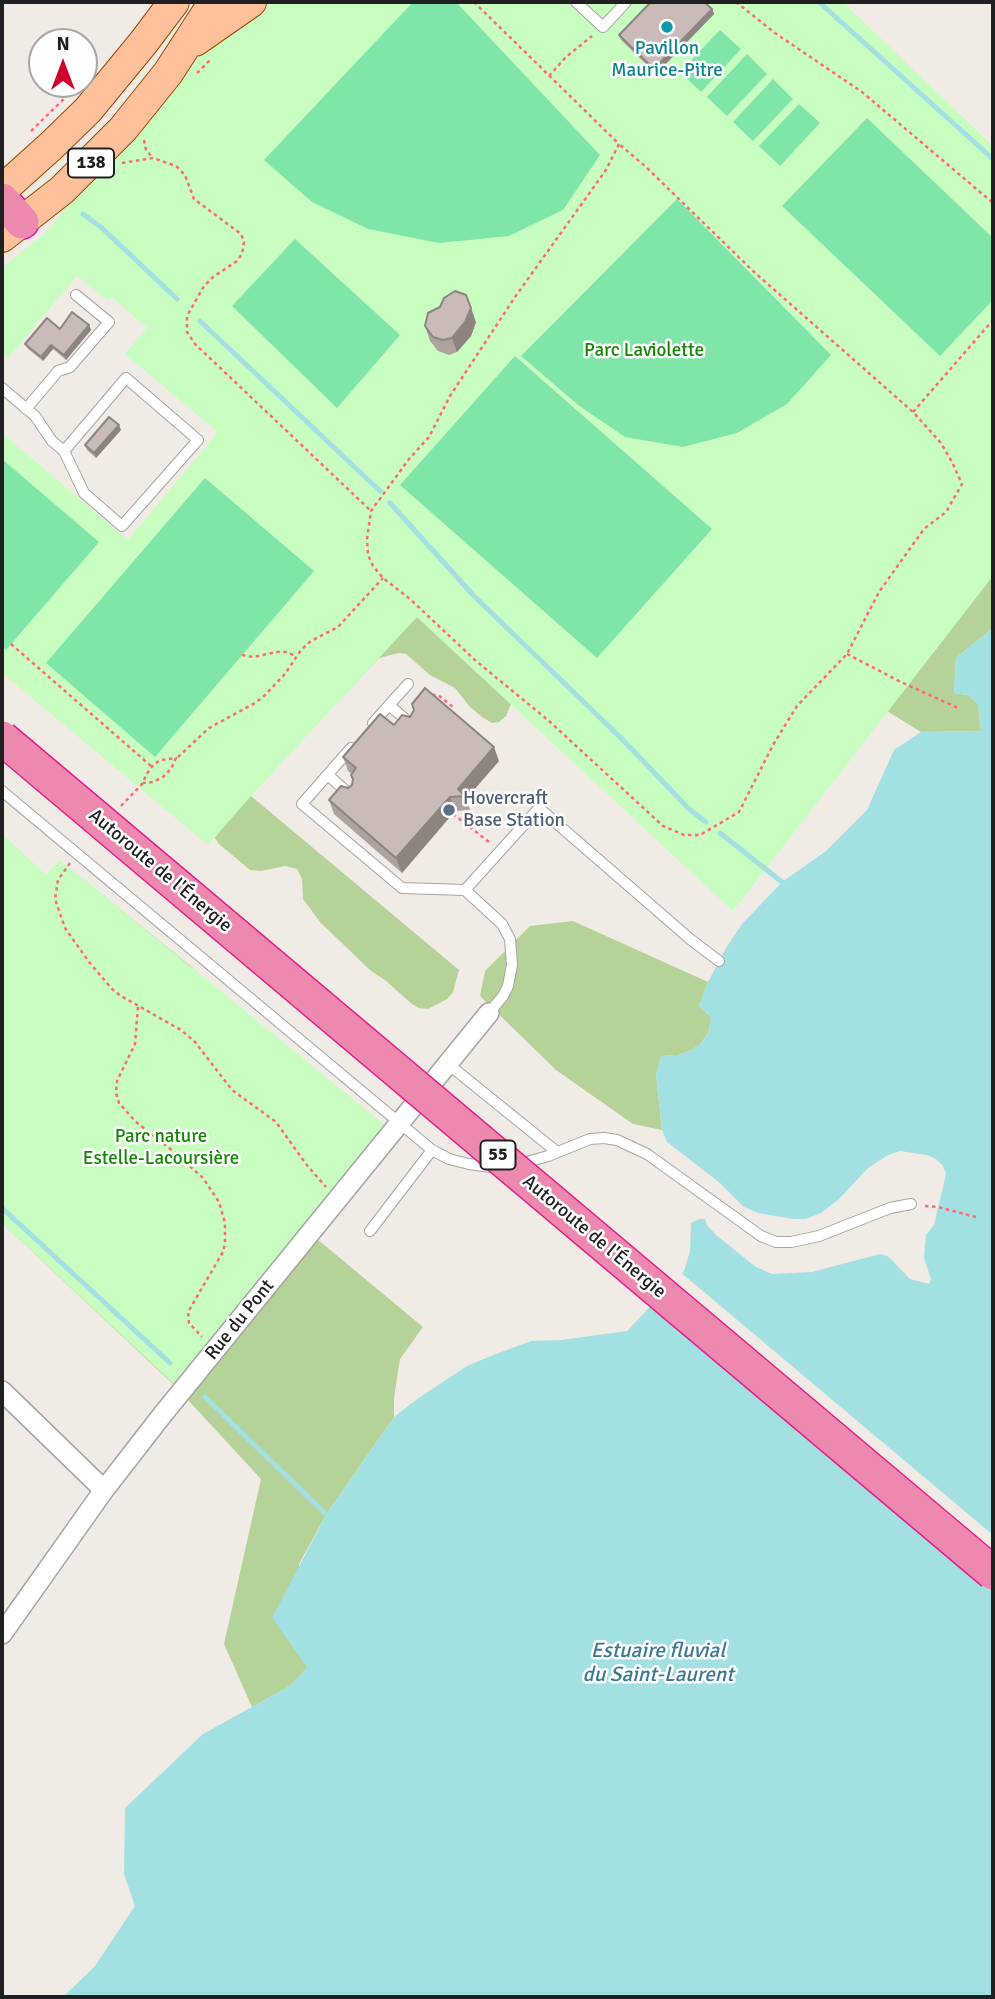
<!DOCTYPE html>
<meta charset="utf-8">
<style>
body{margin:0}
#map{position:relative;width:995px;height:1999px;overflow:hidden;background:#f1ebe5;font-family:Signika,sans-serif}
canvas{display:block}
.frame{position:absolute;inset:0;border:4px solid #202020;pointer-events:none}
.north{position:absolute;left:28px;top:28px;width:70px;height:70px;box-sizing:border-box;background:#fff;border:2px solid #a6a6a6;border-radius:50%;rotate:0deg;font-size:19px;font-weight:700;line-height:28px;text-align:center;color:#202020}
.north::after{content:'';display:block;margin:auto;width:24px;height:32px;background:#cf002a;clip-path:polygon(50% 0,100% 100%,50% 72%,0 100%)}
</style>
<div id="map">
<canvas width="995" height="1999"></canvas>
<div class="frame"></div>
<div class="north">N</div>
</div>
<script>
const ctx = document.querySelector('canvas').getContext('2d');
ctx.lineJoin = 'round';
function fillPath(path, color) { ctx.fillStyle = color; ctx.fill(path, 'evenodd'); }
const toPath = rows => new Path2D(rows.map(r => 'M' + r).join(''));
function trace(path, color, width, dash) { ctx.strokeStyle = color; ctx.lineWidth = width; ctx.lineCap = dash ? 'butt' : 'round'; ctx.setLineDash(dash || []); ctx.stroke(path); }
function write(font, color, halo, rows, align = 'center') {
  ctx.font = font + ' Signika,sans-serif'; ctx.lineWidth = 5; ctx.setLineDash([]); ctx.textBaseline = 'middle'; ctx.strokeStyle = halo; ctx.fillStyle = color; for (const [text, x, y, turn = 0] of rows) {
    ctx.save(); ctx.translate(x, y); ctx.rotate((+turn || 0) * Math.PI / 180); ctx.textAlign = isNaN(turn) ? turn : align; if (halo) ctx.strokeText(text, 0, 0); ctx.fillText(text, 0, 0); ctx.restore();
  }
}
fillPath(toPath([
 [993,374,993,628,956,658,954,693,968,695,978,704,981,731,921,732,798,656],
 [417,617,511,704,506,716,499,722,492,723,482,717,470,707,455,688,430,675,406,654,399,653,379,658,336,704,328,681],
 [251,796,459,970,453,992,447,999,428,1009,419,1008,412,1004,385,980,371,971,320,922,303,899,302,879,297,869,285,866,261,871,250,870,219,844,215,838,238,798],
 [2,834,59,888,73,871,193,968,305,1229,423,1327,400,1359,394,1398,394,1417,327,1513,299,1564,308,1667,290,1686,252,1707,224,1644,261,1479,175,1386,2,1223],
 [573,921,708,982,699,1006,711,1017,709,1031,700,1045,689,1051,676,1056,666,1055,656,1074,662,1130,633,1124,556,1070,480,996,485,971,530,926]
]), '#b5d398');
fillPath(toPath([
 [269,2,843,2,993,146,993,576,733,911,417,617,251,796,208,845,2,673,2,433,128,540,218,432,125,354,147,328,112,297,107,300,77,276,8,358,2,353,2,267,43,235,189,65],
 [2,834,46,875,60,860,387,1127,176,1386,2,1223]
]), '#c8fdc0');
fillPath(toPath([
 [413,2,456,2,600,155,563,210,509,236,439,243,368,229,312,202,264,160],
 [720,30,741,49,701,92,680,72],
 [747,54,767,74,727,116,707,97],
 [773,79,793,99,753,141,733,122],
 [799,104,820,123,780,166,759,146],
 [867,118,993,238,993,300,940,356,782,206],
 [677,199,831,355,787,404,737,433,683,447,625,437,578,405,521,356],
 [295,239,400,335,337,408,232,306],
 [515,356,712,529,597,658,400,485],
 [2,459,99,542,6,650,2,646],
 [205,478,314,571,155,757,46,663]
]), '#7fe5a9');
fillPath(toPath([
 [993,628,993,1997,63,1997,95,1966,135,1906,124,1874,125,1808,203,1734,290,1686,307,1667,272,1618,327,1513,394,1417,420,1397,467,1366,491,1356,531,1341,561,1340,627,1331,684,1271,690,1251,691,1223,699,1219,705,1219,707,1225,716,1235,756,1267,772,1274,812,1272,880,1254,887,1256,892,1260,910,1279,929,1284,931,1279,924,1258,925,1244,926,1235,934,1225,946,1174,943,1166,936,1159,927,1155,900,1151,888,1155,868,1168,838,1200,821,1213,806,1219,793,1219,758,1213,744,1207,720,1183,667,1142,662,1130,656,1074,660,1057,666,1055,676,1056,689,1051,700,1045,709,1031,711,1017,699,1006,708,982,726,948,742,924,782,882,826,851,867,810,894,750,921,732,981,731,978,704,968,695,954,693,956,658]
]), '#a3e0e1');
fillPath(toPath([
 [679,1271,993,1535,993,1586,652,1299]
]), '#f1ebe5');
trace(toPath([
 [819,2,993,159],
 [83,214,102,228,177,299],
 [200,321,380,491],
 [390,503,474,596,621,738,689,809,706,822],
 [720,833,782,882],
 [2,1208,170,1363],
 [205,1397,331,1519]
]), '#a3e0e1', 5);
const lane = toPath([
 [576,2,603,27,626,2],
 [2,388,35,416,52,441,64,451,84,493,122,526,198,440,126,378,64,451],
 [26,409,58,371,70,367,109,322,76,295],
 [389,705,411,724],
 [373,723,408,684],
 [351,748,302,804,402,888,465,890],
 [328,775,350,795],
 [2,791,432,1150,449,1159,469,1164,498,1168],
 [489,1013,503,996,508,986,512,965,510,939,502,924,465,890,539,808,690,939,719,961],
 [448,1064,557,1152],
 [520,1164,548,1156,590,1139,604,1138,617,1140,647,1154,761,1236,776,1242,791,1242,819,1236,890,1208,911,1204],
 [370,1231,432,1150]
]);
const street = toPath([
 [2,1391,104,1490],
 [2,1634,104,1490,163,1414,489,1013]
]);
const primary = toPath([
 [195,41,251,2],
 [2,190,51,146,88,110,143,43,174,2],
 [2,237,62,190,123,129,168,73,214,2]
]);
const highway = toPath([
 [2,200,22,222]
]);
trace(lane, '#a4a4a4', 12);
trace(street, '#a4a4a4', 22);
trace(primary, '#9b4900', 32);
trace(highway, '#e71b89', 36);
trace(toPath([
 [474,2,619,144,606,170,515,297,450,396,429,437,409,459,371,511,367,539,368,555,373,566,383,578,410,599,476,661,549,721,663,826,684,835,700,835,739,812,773,745,797,706,847,654,879,592,924,529,946,512,962,484,952,462,941,443,913,412,753,271,646,167,619,144],
 [736,2,775,33,862,92,993,203],
 [197,73,210,60],
 [549,76,566,57,592,36],
 [31,131,71,92],
 [144,140,146,150,153,158],
 [122,163,153,158,176,166,185,175,194,199,241,234,244,242,242,254,237,261,213,277,204,286,187,316,187,332,195,344,371,511],
 [913,412,993,320],
 [11,644,151,766],
 [847,654,901,682,958,708],
 [242,655,253,657,277,652,286,652,296,656],
 [432,695,438,695,453,707],
 [178,757,209,728,255,703,264,696,285,674,301,650,311,641,338,627,383,578],
 [121,806,143,783,146,775,154,764,161,760,176,758,171,769,163,777,153,782,143,783],
 [453,814,489,842],
 [70,863,58,880,55,899,65,928,89,962,112,989,121,996,181,1030,195,1042,232,1090,276,1122,306,1164,326,1187],
 [138,1007,135,1044,117,1081,116,1093,119,1103,136,1122,173,1151,203,1178,219,1202,225,1223,225,1243,223,1252,188,1312,189,1323,202,1337],
 [925,1206,938,1207,976,1217]
]), '#ff6877', 2.5, [3.5, 3.5]);
trace(lane, '#fff', 10);
trace(street, '#fff', 19);
trace(primary, '#ffc19c', 30);
trace(highway, '#ed89af', 33);
const highwayBridge = toPath([
 [2,738,993,1573]
]);
trace(highwayBridge, '#e71b89', 36, []);
trace(highwayBridge, '#ed89af', 33);
fillPath(toPath([
 [712,9,714,14,656,74,621,40,619,35],
 [476,322,471,336,457,352,449,355,438,351,430,341,425,326],
 [89,325,91,330,66,360,53,349,43,361,27,348,25,344,60,329],
 [121,430,96,458,87,450,85,445],
 [394,725,499,761,466,799,470,810,455,811,402,873,334,814,329,800,352,785,353,781,351,775,352,774,348,771,343,757]
]), '#ada29e');
fillPath(toPath([
 [712,9,714,14,656,74,654,69],
 [471,308,476,322,471,336,457,352,452,338],
 [89,325,91,330,66,360,64,355],
 [51,345,53,349,43,361,41,357],
 [119,425,121,430,96,458,94,453],
 [494,747,499,761,466,799,465,796,458,789],
 [450,797,455,811,402,873,396,858]
]), '#8d8481');
const building = toPath([
 [651,2,704,2,712,9,654,69,619,35,651,2],
 [455,291,466,295,471,308,465,322,452,338,443,340,433,337,425,326,428,313,440,307,444,298,455,291],
 [72,312,89,325,64,355,51,345,41,357,25,344,47,318,60,329,72,312],
 [109,417,119,425,94,453,85,445,109,417],
 [425,688,494,747,458,789,465,796,450,797,396,858,329,800,341,786,348,788,352,785,353,779,351,775,356,768,343,757,380,714,394,725,402,715,410,717,414,710,412,704,425,688]
]);
fillPath(building, '#c9bcb8');
trace(building, '#8d8481', 2);
for (const [x, y, r, color] of [
 [667,27,7,"#0f9aa8"],
 [449,810,7,"#5c6f8a"]
]) { const dot = new Path2D(); dot.arc(x, y, r, 0, 2 * Math.PI); ctx.fillStyle = color; ctx.fill(dot); trace(dot, '#fff', 2.5); }
for (const [x, y, w] of [
 [91,163,46],
 [498,1155,35]
]) { const box = new Path2D(); box.roundRect(x - w / 2, y - 14.5, w, 29, 5); ctx.fillStyle = '#fff'; ctx.fill(box); trace(box, '#202020', 2); }
write('bold 18px', '#202020', null, [
 ["138",91,163],
 ["55",498,1155]
]);
write('19px', '#0d838f', '#fff', [
 ["Pavillon",667,49],
 ["Maurice-Pitre",667,71]
]);
write('19px', '#148704', '#fff', [
 ["Parc Laviolette",644,351],
 ["Parc nature",161,1137],
 ["Estelle-Lacoursière",161,1159]
]);
write('19px', '#4e5e75', '#fff', [
 ["Hovercraft",463,799],
 ["Base Station",463,821]
], 'left');
write('19px', '#202020', '#fff', [
 ["Autoroute de l'Énergie",160,871,40],
 ["Autoroute de l'Énergie",594,1237,40],
 ["Rue du Pont",240,1320,-51]
]);
write('italic 21px', '#3b7a95', '#fff', [
 ["Estuaire fluvial",658,1651],
 ["du Saint-Laurent",658,1675]
]);
</script>
